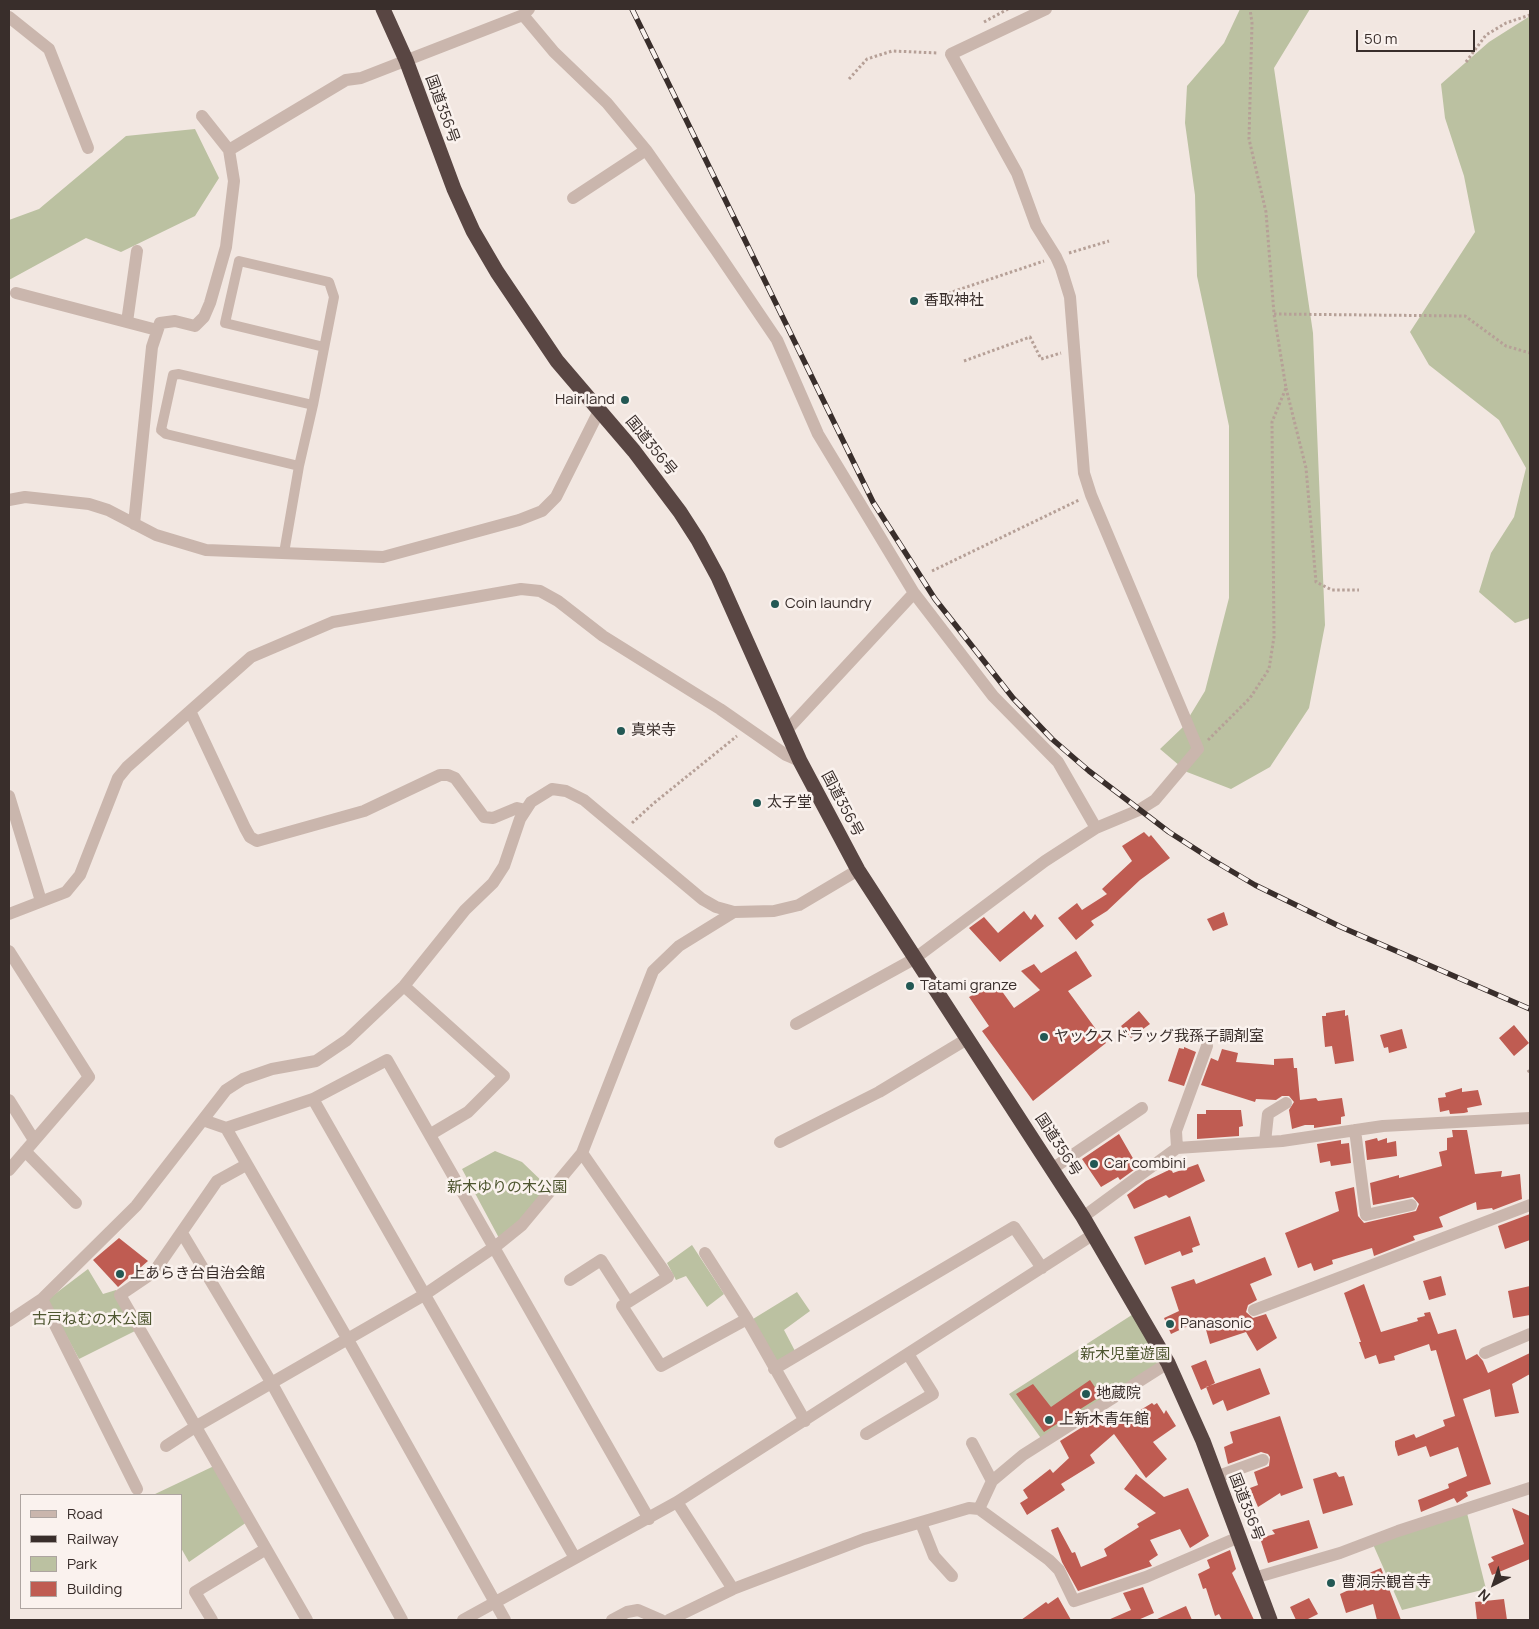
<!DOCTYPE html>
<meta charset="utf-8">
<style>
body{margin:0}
#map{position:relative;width:1539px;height:1629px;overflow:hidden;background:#f2e7e1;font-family:Manrope,sans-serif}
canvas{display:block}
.frame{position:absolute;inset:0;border:10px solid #392e2b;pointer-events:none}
.legend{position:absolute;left:20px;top:1494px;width:162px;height:115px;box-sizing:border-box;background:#faf2ee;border:1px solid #ada4a0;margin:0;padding:6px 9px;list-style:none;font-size:15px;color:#392e2b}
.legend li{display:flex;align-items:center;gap:10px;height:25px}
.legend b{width:25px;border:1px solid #ada4a0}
.north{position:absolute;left:1469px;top:1559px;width:50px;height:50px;-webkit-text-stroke:4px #faf2ee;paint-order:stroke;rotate:221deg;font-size:14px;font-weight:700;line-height:20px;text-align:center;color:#392e2b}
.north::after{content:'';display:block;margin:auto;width:18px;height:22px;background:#392e2b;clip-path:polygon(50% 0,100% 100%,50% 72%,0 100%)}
.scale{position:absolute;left:1356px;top:30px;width:119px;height:22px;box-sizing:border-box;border:2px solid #392e2b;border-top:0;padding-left:6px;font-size:15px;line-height:18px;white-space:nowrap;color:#392e2b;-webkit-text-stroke:4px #faf2ee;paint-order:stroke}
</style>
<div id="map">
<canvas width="1539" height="1629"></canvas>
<div class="frame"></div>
<ul class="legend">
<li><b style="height:6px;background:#cab6ad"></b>Road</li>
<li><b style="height:6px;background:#392e2b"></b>Railway</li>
<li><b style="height:14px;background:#bbc1a1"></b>Park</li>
<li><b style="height:14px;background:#bf5c52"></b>Building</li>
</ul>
<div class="north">N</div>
<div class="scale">50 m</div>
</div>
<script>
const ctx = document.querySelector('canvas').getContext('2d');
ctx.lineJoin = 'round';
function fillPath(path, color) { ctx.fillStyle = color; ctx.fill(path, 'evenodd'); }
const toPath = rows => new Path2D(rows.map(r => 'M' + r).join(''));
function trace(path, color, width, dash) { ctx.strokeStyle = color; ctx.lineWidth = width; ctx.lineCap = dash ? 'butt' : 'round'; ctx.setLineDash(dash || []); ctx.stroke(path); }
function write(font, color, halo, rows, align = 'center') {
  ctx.font = font + ' Manrope,"Noto Sans JP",sans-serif'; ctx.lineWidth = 5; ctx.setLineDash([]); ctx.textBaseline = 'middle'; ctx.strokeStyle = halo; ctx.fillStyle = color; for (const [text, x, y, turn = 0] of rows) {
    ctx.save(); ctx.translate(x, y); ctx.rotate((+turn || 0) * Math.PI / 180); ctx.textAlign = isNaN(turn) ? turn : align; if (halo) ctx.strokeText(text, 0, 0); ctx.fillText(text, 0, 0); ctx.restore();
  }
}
fillPath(toPath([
 [1240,9,1310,9,1274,68,1313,333,1325,625,1309,708,1270,767,1231,789,1187,772,1160,749,1183,727,1205,691,1229,598,1229,426,1197,276,1195,195,1185,123,1187,86,1224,43],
 [1530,16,1530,618,1515,623,1479,592,1491,553,1514,517,1526,468,1499,420,1429,365,1410,332,1475,232,1464,176,1445,118,1441,84,1489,42],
 [195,129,219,178,195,216,121,252,86,238,9,280,9,220,39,209,126,136],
 [495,1151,522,1162,548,1187,519,1221,499,1238,462,1169],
 [692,1245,724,1294,707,1307,686,1276,676,1280,667,1263],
 [88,1269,103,1294,116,1290,135,1331,79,1359,47,1300],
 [797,1292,810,1311,784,1330,795,1351,777,1362,753,1319],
 [1138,1311,1168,1363,1043,1441,1009,1394],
 [214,1466,247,1522,189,1562,181,1548,181,1495,153,1495],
 [1466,1509,1486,1589,1402,1610,1372,1542]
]), '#bbc1a1');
fillPath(toPath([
 [1144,832,1149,837,1151,835,1170,858,1140,880,1107,911,1091,921,1094,925,1076,940,1058,918,1077,903,1082,910,1107,894,1102,889,1132,861,1122,846],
 [1024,911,1031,920,1035,914,1044,926,1000,962,969,928,984,917,998,933],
 [1224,912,1228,925,1213,931,1207,919],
 [1076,951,1092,976,1068,991,1106,1043,1033,1101,982,1031,989,1026,969,997,996,983,1014,1008,1040,990,1021,971,1034,964,1041,973],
 [1345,1010,1345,1016,1348,1015,1354,1061,1335,1064,1332,1046,1325,1047,1322,1016,1326,1016,1326,1013],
 [1139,1011,1150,1024,1131,1038,1121,1026],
 [1514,1025,1529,1043,1514,1056,1499,1038],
 [1402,1029,1407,1048,1389,1053,1388,1047,1384,1048,1380,1035],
 [1184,1047,1196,1052,1184,1086,1168,1081,1179,1048,1184,1049],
 [1222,1049,1238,1053,1236,1062,1274,1065,1274,1059,1293,1058,1294,1068,1297,1068,1300,1100,1316,1098,1318,1101,1342,1098,1345,1116,1341,1117,1341,1124,1314,1128,1314,1125,1305,1125,1292,1129,1289,1110,1294,1102,1289,1096,1282,1096,1276,1100,1256,1099,1255,1102,1201,1085,1211,1058,1218,1061],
 [1462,1088,1462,1092,1478,1090,1482,1105,1467,1108,1468,1112,1464,1113,1450,1114,1449,1110,1440,1112,1438,1098,1446,1097,1445,1093],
 [1206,1110,1241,1110,1243,1126,1239,1127,1239,1136,1197,1139,1197,1114,1206,1114],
 [1452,1130,1467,1130,1475,1174,1502,1171,1501,1177,1520,1174,1522,1199,1493,1210,1492,1208,1477,1210,1476,1202,1439,1217,1443,1227,1413,1236,1415,1240,1374,1256,1372,1248,1332,1260,1333,1264,1314,1271,1311,1263,1298,1268,1285,1233,1339,1211,1335,1192,1354,1187,1358,1216,1364,1223,1416,1211,1419,1204,1413,1197,1373,1205,1370,1183,1399,1175,1399,1178,1442,1166,1439,1152,1447,1150,1447,1138,1453,1137],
 [1119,1134,1138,1167,1120,1180,1118,1177,1101,1187,1082,1159],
 [1377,1138,1378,1141,1387,1138,1387,1143,1396,1141,1397,1156,1367,1160,1365,1141],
 [1341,1140,1341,1144,1349,1143,1351,1163,1331,1166,1330,1161,1320,1163,1317,1144],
 [1198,1164,1205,1181,1169,1198,1166,1195,1134,1209,1127,1195,1146,1181,1171,1169,1173,1173],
 [1530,1214,1530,1240,1505,1249,1498,1226],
 [1190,1216,1200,1245,1192,1248,1193,1252,1182,1256,1180,1251,1145,1265,1134,1237],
 [119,1238,148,1261,118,1287,93,1260],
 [1265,1257,1272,1275,1250,1284,1257,1300,1248,1305,1246,1312,1253,1318,1266,1314,1277,1338,1257,1351,1246,1332,1210,1344,1203,1319,1171,1334,1164,1318,1179,1311,1171,1287,1194,1279,1196,1284],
 [1441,1276,1446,1295,1429,1300,1423,1281],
 [1364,1284,1381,1332,1418,1321,1417,1318,1425,1316,1424,1313,1430,1312,1438,1334,1456,1329,1466,1360,1477,1354,1483,1361,1488,1373,1530,1353,1530,1374,1512,1384,1519,1413,1495,1417,1490,1389,1463,1399,1491,1484,1466,1492,1468,1496,1457,1503,1454,1498,1421,1512,1418,1500,1449,1488,1448,1484,1467,1476,1458,1447,1430,1457,1426,1446,1398,1456,1395,1446,1395,1441,1414,1434,1416,1438,1445,1426,1443,1420,1455,1416,1436,1350,1431,1351,1429,1344,1394,1356,1395,1360,1379,1364,1376,1355,1365,1359,1359,1342,1361,1342,1344,1293],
 [1530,1286,1530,1315,1513,1318,1508,1291],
 [1206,1360,1215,1383,1201,1390,1191,1366],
 [1260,1368,1270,1394,1227,1411,1223,1400,1213,1405,1206,1387],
 [1090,1380,1101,1396,1044,1432,1016,1394,1033,1384,1051,1407],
 [1152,1403,1154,1405,1157,1403,1164,1414,1166,1410,1176,1426,1153,1442,1167,1459,1146,1478,1114,1434,1090,1455,1095,1463,1061,1484,1065,1490,1027,1515,1020,1503,1028,1498,1023,1490,1050,1469,1053,1473,1069,1458,1060,1441,1111,1409,1115,1413,1117,1411,1124,1420],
 [1280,1416,1303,1488,1281,1496,1280,1493,1258,1507,1250,1488,1258,1485,1254,1472,1269,1466,1270,1457,1268,1454,1261,1452,1228,1464,1224,1447,1233,1443,1230,1432],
 [1336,1472,1339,1477,1344,1476,1353,1505,1323,1514,1313,1479],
 [1136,1474,1164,1497,1188,1488,1209,1536,1190,1548,1180,1529,1150,1540,1158,1555,1149,1561,1152,1566,1078,1591,1062,1562,1051,1530,1058,1527,1072,1553,1075,1552,1081,1567,1107,1556,1104,1549,1139,1527,1137,1524,1156,1513,1124,1489],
 [1512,1508,1530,1516,1530,1559,1492,1575,1488,1564,1494,1561,1491,1557,1524,1544],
 [1309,1520,1318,1548,1268,1563,1260,1538,1275,1534,1272,1530],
 [1230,1550,1236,1569,1232,1573,1254,1620,1222,1620,1219,1614,1215,1616,1206,1588,1203,1589,1198,1574,1210,1568,1207,1560],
 [1381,1568,1401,1620,1377,1620,1373,1604,1346,1613,1340,1594,1353,1588,1350,1581],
 [1143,1587,1154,1613,1138,1620,1108,1620,1131,1610,1123,1593],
 [1058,1597,1071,1620,1021,1620,1046,1602,1048,1604],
 [1309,1598,1318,1614,1306,1620,1296,1620,1290,1607],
 [1504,1599,1507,1620,1477,1620,1475,1602],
 [1186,1606,1192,1620,1155,1620]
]), '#bf5c52');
trace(toPath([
 [984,22,1008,9],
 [1466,62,1486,35,1506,23,1530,15],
 [849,79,867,59,892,51,938,53],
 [1069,253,1109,241],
 [934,298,1044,261],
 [1274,314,1465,316,1506,346,1530,353],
 [964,361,1030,337,1041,359,1061,353],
 [1286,388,1306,468,1316,582,1332,590,1359,590],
 [932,571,1079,500],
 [1208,740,1250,698,1269,669,1274,637,1272,422,1286,388,1274,314,1266,212,1249,139,1252,23,1250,9],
 [632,823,654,803,737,736],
 [1528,1070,1530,1073]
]), '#b6a097', 3, [2.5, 2.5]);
trace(toPath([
 [299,466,166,434,161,430,173,375,179,374,313,405],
 [284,553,299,466,313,405,334,297,329,282,239,261,225,323,324,347]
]), '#cab6ad', 10);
trace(toPath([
 [523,15,554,52,607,103,646,150,716,250,777,340,818,434,914,593,787,730],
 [9,17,49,49,88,148],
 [229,150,346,80,361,78,523,15,529,9],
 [573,198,646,150],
 [16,293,157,330],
 [127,322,137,251],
 [9,500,25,497,89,504,108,510,156,535,206,550,383,557,519,520,542,511,556,497,599,411],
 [134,524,152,347,160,323,175,321,195,326,204,317,210,303,226,247,234,181,229,150,202,116],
 [914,593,993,696,1058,762,1096,828],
 [191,713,245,828,250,837,257,841,364,811,440,775,448,775,455,778,484,817,493,818,517,808,526,810],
 [9,796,41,901],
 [734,912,679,946,653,971,582,1153,668,1277,622,1306,661,1366,747,1319],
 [9,914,66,892,80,875,118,778,127,767,251,657,333,622,521,589,540,591,558,601,603,636,720,709,786,755,800,761],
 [9,951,89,1077,9,1170],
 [404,986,504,1076,468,1112,431,1134],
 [796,1024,914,959,1045,861,1096,828,1139,810,1155,800,1198,749,1091,495,1084,473,1070,297,1061,268,1056,257,1036,225,1017,173,951,54,1046,9],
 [313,1099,575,1558],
 [9,1100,34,1140],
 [203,1120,226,1128,347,1338,505,1620],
 [226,1128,313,1099,387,1060,649,1519],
 [1355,1130,1366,1215,1411,1205],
 [780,1142,879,1092,967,1039],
 [1265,1142,1268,1114,1286,1103],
 [1177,1148,1176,1131,1207,1046],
 [25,1151,76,1203],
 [246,1165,217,1181,154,1272,120,1295,307,1620],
 [1052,1169,1142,1108],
 [1083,1217,1177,1148,1282,1141,1383,1126,1530,1118],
 [182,1233,271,1382,402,1620],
 [705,1253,747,1319,805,1421],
 [570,1280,601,1260,628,1302],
 [42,1299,137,1489],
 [1254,1310,1530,1205],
 [9,1321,42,1299,136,1206,226,1090,243,1079,272,1069,316,1061,347,1040,404,986,465,910,493,883,504,866,520,819,531,802,552,789,566,791,584,800,702,899,716,907,734,912,774,911,799,905,858,870],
 [1485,1353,1530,1334],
 [774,1369,1014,1227,1042,1268],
 [866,1434,933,1394,908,1354],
 [972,1443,992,1481],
 [166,1446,195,1427,424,1295,496,1246,522,1225,582,1153],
 [1216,1477,1263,1460],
 [677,1502,733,1589],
 [979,1509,992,1481,1023,1455,1168,1363],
 [921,1523,934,1556,952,1576],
 [1254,1578,1340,1553,1398,1531,1530,1488],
 [212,1620,195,1592,266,1549],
 [463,1620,677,1502,1094,1234],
 [612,1620,627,1612,638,1610,661,1620],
 [669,1620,733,1589,864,1539,969,1508,979,1509,1049,1560,1059,1570,1074,1601,1146,1577,1239,1537]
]), '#cab6ad', 12);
trace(toPath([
 [383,9,406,60,454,189,473,231,497,272,557,361,634,451,680,512,698,540,718,577,800,761,858,870,1083,1217,1168,1363,1203,1441,1270,1620]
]), '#594643', 15);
const rail = toPath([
 [632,9,873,502,935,599,1013,698,1052,739,1089,771,1169,832,1211,859,1255,885,1341,927,1530,1009]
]);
trace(rail, '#392e2b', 5.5);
trace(rail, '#faf2ee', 4, [11]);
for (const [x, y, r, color] of [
 [914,301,5,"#235854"],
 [625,400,5,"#235854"],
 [775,604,5,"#235854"],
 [621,731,5,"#235854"],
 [757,803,5,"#235854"],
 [910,986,5,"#235854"],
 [1044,1037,5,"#235854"],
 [1094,1164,5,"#235854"],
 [120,1274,5,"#235854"],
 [1170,1324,5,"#235854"],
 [1086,1394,5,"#235854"],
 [1049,1420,5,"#235854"],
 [1331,1583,5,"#235854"]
]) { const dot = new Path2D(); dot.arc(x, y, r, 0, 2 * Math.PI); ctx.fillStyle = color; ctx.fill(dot); trace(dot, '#faf2ee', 2); }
write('15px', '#392e2b', '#faf2ee', [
 ["国道356号",442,109,70],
 ["国道356号",651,446,51],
 ["国道356号",842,804,62],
 ["国道356号",1058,1145,57],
 ["国道356号",1246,1507,69]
]);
write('15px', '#392e2b', '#faf2ee', [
 ["香取神社",924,301],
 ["Hair land",615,400,"right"],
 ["Coin laundry",785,604],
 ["真栄寺",631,731],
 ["太子堂",767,803],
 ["Tatami granze",920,986],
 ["ヤックスドラッグ我孫子調剤室",1054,1037],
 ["Car combini",1104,1164],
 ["上あらき台自治会館",130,1274],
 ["Panasonic",1180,1324],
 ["地蔵院",1096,1394],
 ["上新木青年館",1059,1420],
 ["曹洞宗観音寺",1341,1583]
], 'left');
write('15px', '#4e5630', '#faf2ee', [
 ["新木ゆりの木公園",507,1188],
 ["古戸ねむの木公園",92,1320],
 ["新木児童遊園",1125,1355]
]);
</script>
